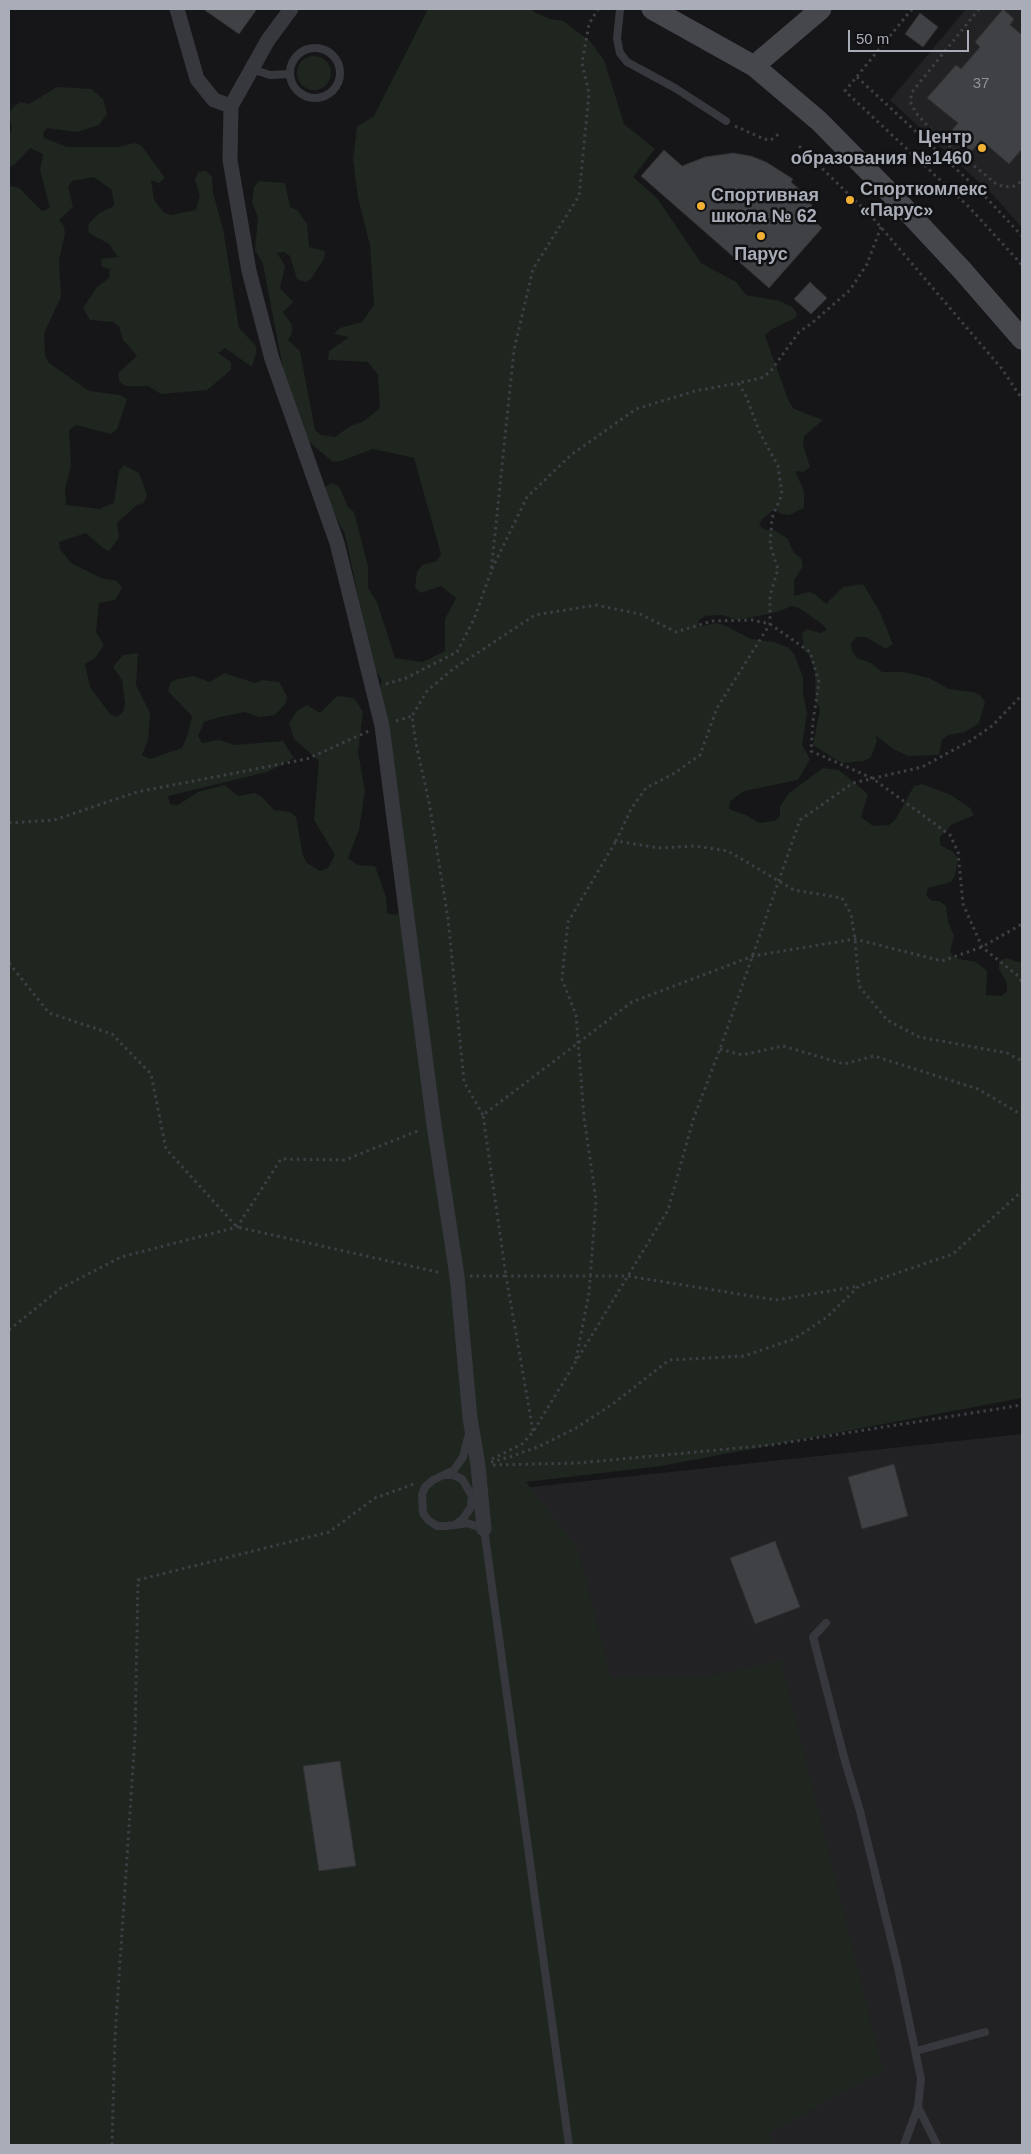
<!DOCTYPE html>
<meta charset="utf-8">
<style>
body{margin:0}
#map{position:relative;width:1031px;height:2154px;overflow:hidden;background:#161618;font-family:Helvetica,sans-serif}
canvas{display:block}
.frame{position:absolute;inset:0;border:10px solid #a8adb8;pointer-events:none}
.scale{position:absolute;left:848px;top:30px;width:121px;height:22px;box-sizing:border-box;border:2px solid #a8adb8;border-top:0;padding-left:6px;font-size:15px;line-height:18px;white-space:nowrap;color:#a8adb8;-webkit-text-stroke:4px #111113;paint-order:stroke}
</style>
<div id="map">
<canvas width="1031" height="2154"></canvas>
<div class="frame"></div>
<div class="scale">50 m</div>
</div>
<script>
const ctx = document.querySelector('canvas').getContext('2d');
ctx.lineJoin = 'round';
function fillPath(path, color) { ctx.fillStyle = color; ctx.fill(path, 'evenodd'); }
const toPath = rows => new Path2D(rows.map(r => 'M' + r).join(''));
function trace(path, color, width, dash) { ctx.strokeStyle = color; ctx.lineWidth = width; ctx.lineCap = dash ? 'butt' : 'round'; ctx.setLineDash(dash || []); ctx.stroke(path); }
function write(font, color, halo, rows, align = 'center') {
  ctx.font = font + ' Helvetica,sans-serif'; ctx.lineWidth = 5; ctx.setLineDash([]); ctx.textBaseline = 'middle'; ctx.strokeStyle = halo; ctx.fillStyle = color; for (const [text, x, y, turn = 0] of rows) {
    ctx.save(); ctx.translate(x, y); ctx.rotate((+turn || 0) * Math.PI / 180); ctx.textAlign = isNaN(turn) ? turn : align; if (halo) ctx.strokeText(text, 0, 0); ctx.fillText(text, 0, 0); ctx.restore();
  }
}
fillPath(toPath([
 [966,9,1022,9,1022,228,995,197,890,100],
 [1022,1434,1022,2145,124,2145,522,1488]
]), '#222225');
fillPath(toPath([
 [428,9,531,9,536,13,550,19,563,21,590,41,604,60,624,124,655,149,633,177,657,198,701,263,736,282,746,295,780,301,792,307,797,313,795,318,770,330,765,336,789,402,794,409,823,420,804,436,803,445,810,467,803,472,795,471,804,491,804,508,789,515,781,514,775,509,762,519,759,526,766,530,774,530,787,538,794,553,801,558,803,566,794,580,794,596,809,592,815,594,826,604,843,587,863,584,879,610,893,644,886,649,866,637,857,637,851,643,852,651,857,658,871,663,882,672,904,672,929,678,949,689,973,692,980,695,985,702,979,723,965,732,948,735,942,740,939,755,908,756,893,749,875,735,877,741,871,757,864,761,842,763,813,745,820,709,816,702,815,671,810,656,804,650,802,634,806,629,820,633,827,630,822,624,799,608,792,606,777,612,738,620,722,615,705,616,699,620,698,627,716,623,724,625,751,639,774,642,789,648,794,654,803,677,803,693,807,713,802,745,810,759,798,780,744,791,730,801,729,809,746,815,759,823,775,821,780,816,780,807,788,794,823,768,839,770,868,794,861,817,873,826,889,825,895,820,914,786,922,784,951,795,970,808,974,815,951,825,940,837,940,845,953,852,958,859,955,875,951,882,928,888,926,895,932,901,939,901,946,906,948,921,954,936,950,951,954,958,976,962,987,971,986,995,1002,996,1007,991,1007,983,999,969,999,961,1006,958,1022,963,1022,1398,661,1466,526,1482,578,1549,611,1678,705,1677,781,1661,883,2070,769,2133,772,2145,9,2145,9,188,11,186,19,188,42,211,50,208,40,170,43,154,30,148,15,164,9,167,9,137,12,129,9,114,13,107,21,102,29,104,57,87,91,89,103,99,107,114,99,125,77,132,47,128,43,133,44,138,67,147,118,147,134,143,141,145,165,178,159,183,151,180,154,200,164,213,172,215,196,210,200,195,195,180,198,172,206,171,212,177,213,193,223,229,239,328,256,346,256,353,252,367,225,348,218,353,231,362,231,370,207,390,161,394,148,386,125,386,119,381,118,373,137,356,123,340,119,326,113,322,90,320,83,308,97,287,109,278,110,269,102,267,101,259,118,257,109,244,89,233,88,225,99,213,114,206,112,190,94,177,72,181,68,187,73,207,59,220,64,226,65,234,59,260,61,297,44,333,45,356,49,363,89,391,120,395,127,399,117,429,111,434,76,425,69,430,71,466,65,489,66,505,99,509,114,503,119,471,124,465,139,473,147,495,144,503,137,505,117,523,119,538,109,551,103,548,86,533,59,542,60,549,71,563,101,578,117,581,122,588,115,600,99,603,96,632,104,645,95,658,85,664,90,687,110,714,117,717,123,712,125,704,122,680,113,667,123,655,138,653,136,685,150,713,148,740,142,755,150,759,182,748,188,734,192,716,168,691,170,683,177,679,194,676,210,682,224,673,255,683,262,680,279,682,287,696,286,703,275,715,259,717,245,712,220,717,204,722,198,736,202,743,219,740,235,745,283,741,294,758,267,772,168,796,170,804,178,805,198,792,225,785,238,796,254,793,261,796,274,810,290,812,296,817,303,856,307,863,320,871,328,868,335,855,314,820,319,761,294,739,289,723,298,710,307,705,320,713,337,696,354,698,363,712,358,752,365,791,359,830,348,858,358,865,375,866,386,897,387,913,395,915,402,911,378,695,382,680,373,667,345,534,324,496,324,488,331,483,339,486,348,507,354,512,368,566,368,588,377,602,395,658,423,662,445,651,445,619,456,598,441,586,420,593,415,587,417,572,422,565,437,561,441,554,414,458,373,449,341,461,333,462,307,440,285,379,263,264,255,250,258,217,252,203,254,187,259,181,285,183,290,207,298,211,307,224,309,247,325,251,324,259,311,279,305,282,297,279,290,256,284,252,277,253,285,266,280,288,293,302,283,312,292,325,292,333,288,340,300,351,315,430,321,435,335,437,349,427,364,421,380,408,378,375,368,362,328,360,329,351,349,337,334,334,340,328,362,322,374,305,370,245,358,198,353,160,357,127,374,116],
 '297 73a17 17 0 1 1 34 0a17 17 0 1 1-34 0Z'
]), '#1e261f');
const building = toPath([
 [203,9,257,9,239,34,203,9],
 [1003,9,1014,19,1010,25,1022,35,1022,149,1009,164,981,140,970,153,948,135,958,123,927,98,956,65,961,69,980,47,975,42,1003,9],
 [920,13,938,27,923,47,905,34,920,13],
 [664,150,682,166,705,157,733,153,751,156,766,162,793,179,791,182,807,196,811,204,816,215,812,219,822,228,769,288,641,176,664,150],
 [810,282,827,298,811,314,794,299,810,282],
 [894,1464,908,1516,862,1529,848,1477,894,1464],
 [775,1541,800,1607,755,1624,730,1558,775,1541],
 [340,1761,356,1866,319,1871,303,1766,340,1761]
]);
fillPath(building, '#404145');
trace(building, '#303034', 1);
trace(toPath([
 [912,9,845,91,969,207,1022,265],
 [979,9,912,92,910,101,916,113,934,133,995,183,1004,187,1014,186,1022,181],
 [857,77,981,192,1022,236],
 [735,126,764,139,771,140,780,133],
 [799,146,873,218,1002,369,1022,399],
 [881,227,867,264,850,290,812,323,799,332,770,372,761,378,738,383,746,396,760,433,778,466,782,494,772,518,770,545,778,569,770,596,770,624,717,708,700,755,673,774,646,788,631,809,616,841,659,848,695,846,728,851,794,890,842,898,851,914,855,939,859,986,887,1020,919,1037,1007,1053,1022,1061],
 [492,569,527,497,571,455,636,409,695,391,738,383],
 [386,684,406,678,457,652,474,619,491,572,514,350,533,269,579,196,589,93,582,63,589,24,598,9],
 [396,721,412,716],
 [9,823,54,820,137,792,307,759,369,731],
 [9,963,49,1013,112,1034,151,1074,166,1149,237,1227,442,1273],
 [720,1049,742,1055,783,1046,844,1064,874,1056,978,1089,1022,1115],
 [483,1115,464,1082,448,918,429,802,416,744,412,716,427,691,453,669,535,615,596,605,640,614,676,632,712,621,752,620,770,624,810,652,819,682,813,721,811,751,872,778,950,835,958,852,963,904,982,947,1018,976,1022,982],
 [470,1276,506,1276,483,1115,632,1002,753,956,855,939,942,961,982,947,1022,924],
 [9,1330,61,1288,121,1257,237,1227,281,1159,345,1160,420,1130],
 [576,1359,589,1293,596,1200,584,1117,576,1015,562,979,568,922,616,841],
 [533,1431,506,1276,627,1276,776,1300,859,1286],
 [492,1459,522,1444,533,1432,668,1210,694,1117,720,1049,800,820,853,783,922,767,970,741,992,726,1022,695],
 [491,1462,510,1457,540,1446,576,1428,614,1403,669,1360,744,1356,794,1339,827,1317,859,1286,953,1254,1022,1191],
 [493,1465,578,1463,771,1445,1016,1406,1022,1403],
 [112,2145,115,2037,135,1737,138,1580,329,1532,375,1498,414,1484]
]), '#3d3f44', 3, [2.5, 4]);
trace(toPath([
 [620,9,617,39,620,53,627,62,675,88,726,121],
 '290 73a25 25 0 1 1 50 0a25 25 0 1 1-50 0Z',
 [251,69,270,75,290,74],
 [444,1475,453,1475,462,1479,472,1496,471,1507,463,1519,455,1525,445,1526,437,1526,428,1520,423,1513,422,1495,425,1487,433,1480,454,1470,463,1457,468,1437],
 [455,1525,467,1523,484,1529,569,2145],
 [826,1623,813,1637,845,1761,860,1811,898,1968,921,2079,918,2107,904,2145],
 [916,2051,985,2032],
 [918,2107,937,2145]
]), '#37383d', 8);
trace(toPath([
 [177,9,197,79,214,100,231,106],
 [291,9,268,40,231,106,230,160,249,271,272,359,337,543,382,726,434,1125,457,1276,470,1418,478,1465,484,1529]
]), '#37383d', 15);
trace(toPath([
 [652,9,754,66,819,121,892,195,962,270,1022,339],
 [754,66,821,9]
]), '#45474d', 21);
for (const [x, y, r, color] of [
 [982,148,5,"#f2b134"],
 [850,200,5,"#f2b134"],
 [701,206,5,"#f2b134"],
 [761,236,5,"#f2b134"]
]) { const dot = new Path2D(); dot.arc(x, y, r, 0, 2 * Math.PI); ctx.fillStyle = color; ctx.fill(dot); trace(dot, '#111113', 2); }
write('15px', '#8e929b', null, [
 ["37",981,84]
]);
write('bold 18px', '#a8adb8', '#111113', [
 ["Центр",972,138,"right"],
 ["образования №1460",972,159,"right"],
 ["Спорткомлекс",860,190],
 ["«Парус»",860,211],
 ["Спортивная",711,196],
 ["школа № 62",711,217],
 ["Парус",761,255,"center"]
], 'left');
</script>
